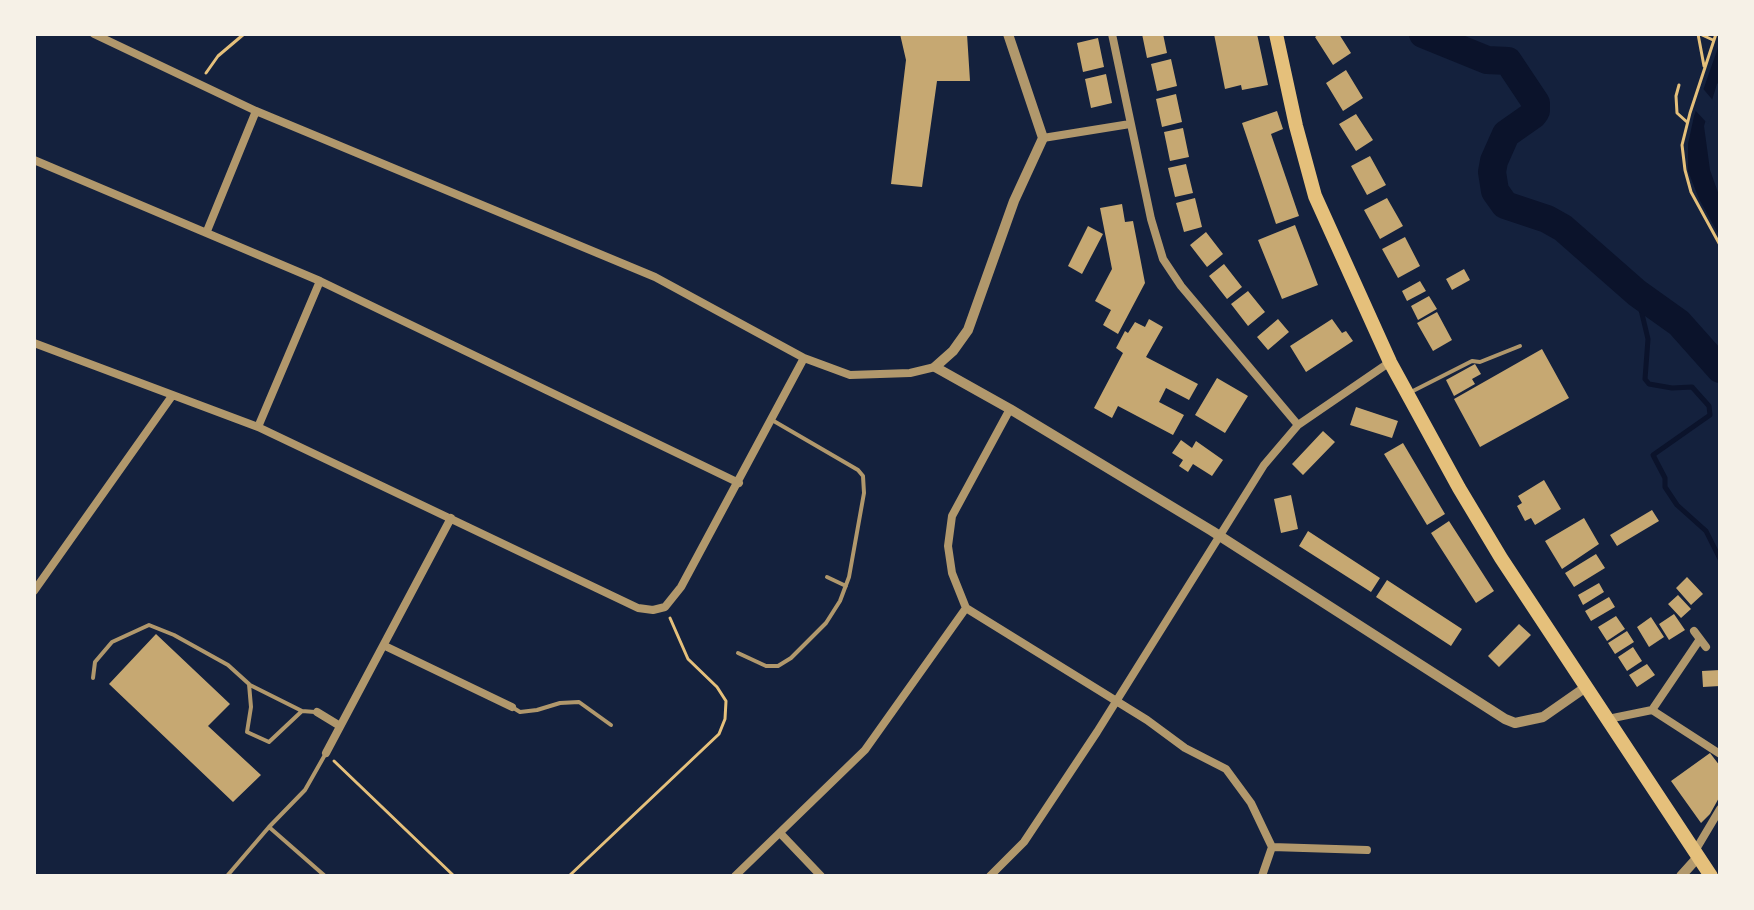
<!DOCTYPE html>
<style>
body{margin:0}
#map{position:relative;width:1754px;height:910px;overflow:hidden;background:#14213d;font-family:"Work Sans",sans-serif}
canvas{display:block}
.frame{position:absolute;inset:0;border:36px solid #f6f1e7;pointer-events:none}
</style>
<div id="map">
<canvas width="1754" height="910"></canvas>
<div class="frame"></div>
</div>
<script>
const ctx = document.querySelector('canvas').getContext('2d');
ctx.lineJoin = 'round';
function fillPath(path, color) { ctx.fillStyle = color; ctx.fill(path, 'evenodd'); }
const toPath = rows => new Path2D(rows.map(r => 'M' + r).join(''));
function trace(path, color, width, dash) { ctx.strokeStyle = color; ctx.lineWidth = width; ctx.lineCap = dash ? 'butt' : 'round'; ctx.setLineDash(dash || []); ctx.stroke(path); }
fillPath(toPath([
 [1720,42,1720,81,1717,84,1704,126,1710,170,1720,198,1720,237,1699,199,1688,171,1688,144,1694,116]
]), '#0b132b');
fillPath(toPath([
 [1700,85,1716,104,1708,124,1693,108]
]), '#14213d');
trace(toPath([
 [1637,293,1648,339,1645,379,1649,384,1672,388,1692,387,1709,406,1710,415,1653,455,1665,478,1665,487,1677,505,1706,531,1720,559]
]), '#0b132b', 5);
trace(toPath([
 [1423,34,1487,60,1508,61,1536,103,1536,111,1533,115,1506,134,1494,161,1492,172,1495,191,1505,205,1547,219,1563,228,1637,293,1679,323,1720,369]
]), '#0b132b', 28);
fillPath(toPath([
 [900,34,967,34,970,81,937,81,922,187,891,184,906,60],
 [1142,34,1163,34,1167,53,1147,58],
 [1214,34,1257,34,1268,85,1242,90,1241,85,1225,89],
 [1319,34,1339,34,1351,53,1333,65,1315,37],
 [1098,38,1104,67,1083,72,1077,43],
 [1171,59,1177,86,1157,91,1151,64],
 [1346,70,1363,98,1343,111,1326,83],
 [1106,74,1112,103,1091,108,1085,79],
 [1176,94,1182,122,1162,127,1156,99],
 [1277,111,1283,129,1271,134,1299,216,1276,224,1242,123],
 [1356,114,1373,140,1356,151,1339,124],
 [1183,128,1189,157,1170,161,1164,132],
 [1370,156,1386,185,1367,195,1351,166],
 [1186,164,1193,193,1175,197,1168,168],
 [1195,198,1202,227,1184,232,1176,203],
 [1387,198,1403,226,1380,239,1364,210],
 [1122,204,1125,222,1133,221,1145,283,1118,334,1103,325,1111,310,1095,301,1112,269,1100,208],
 [1295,225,1318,285,1282,299,1258,240],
 [1088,226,1103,234,1082,274,1068,266],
 [1206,232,1223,254,1207,267,1190,245],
 [1405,237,1420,266,1398,278,1382,249],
 [1224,264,1242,287,1227,299,1209,276],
 [1464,269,1470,280,1452,290,1446,279],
 [1420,281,1426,291,1407,301,1402,291],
 [1248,291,1265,312,1248,326,1231,304],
 [1429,296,1437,309,1418,320,1411,306],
 [1437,312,1452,340,1433,351,1417,323],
 [1149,319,1163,327,1146,357,1198,384,1189,400,1166,388,1159,402,1184,415,1173,435,1118,406,1112,418,1094,408,1123,353,1116,348,1125,331,1128,333,1135,322,1145,327],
 [1278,319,1289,332,1268,350,1257,337],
 [1332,319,1342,333,1346,331,1353,341,1306,372,1290,346],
 [1542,349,1569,398,1480,447,1454,399],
 [1475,364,1481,374,1472,379,1475,384,1454,396,1446,380],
 [1217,378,1248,396,1225,433,1195,415],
 [1356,407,1398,421,1392,438,1350,425],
 [1323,431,1335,442,1303,475,1292,464],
 [1181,440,1192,448,1196,441,1223,460,1212,476,1193,464,1188,472,1179,466,1183,460,1172,453],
 [1403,443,1445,514,1427,525,1384,454],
 [1544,480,1561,509,1535,525,1531,518,1525,521,1517,506,1522,503,1518,496],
 [1291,495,1298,529,1281,533,1274,499],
 [1652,510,1659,521,1617,546,1610,535],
 [1584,518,1599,544,1562,569,1545,541],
 [1449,521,1494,591,1476,603,1431,533],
 [1308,531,1380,578,1371,592,1299,546],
 [1596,554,1605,568,1574,587,1565,573],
 [1687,577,1703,594,1691,605,1676,588],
 [1387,580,1462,629,1451,646,1376,597],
 [1599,583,1604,592,1583,605,1578,595],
 [1678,595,1691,609,1681,618,1668,604],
 [1609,597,1615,607,1591,621,1585,611],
 [1674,614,1685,630,1669,640,1659,624],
 [1616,616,1625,629,1607,641,1598,627],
 [1651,617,1664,637,1649,647,1637,627],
 [1519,624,1531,635,1499,667,1488,656],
 [1627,631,1634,642,1615,654,1608,643],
 [156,634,230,704,208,726,261,775,233,802,109,684],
 [1633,647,1642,661,1627,671,1618,657],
 [1647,664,1655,675,1637,687,1629,675],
 [1720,670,1720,686,1703,687,1702,671],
 [1710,753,1720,766,1720,796,1710,814,1701,823,1671,781]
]), '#c6a872');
trace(toPath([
 [1698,34,1704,66],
 [1700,34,1713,40],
 [1716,34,1690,113,1682,145,1685,170,1691,192,1720,245],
 [206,73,218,56,244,34],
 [1679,85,1676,96,1677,113,1687,122],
 [334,761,454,876],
 [569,876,719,734,725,719,726,701,717,687,688,659,670,618]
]), '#e5c07b', 3);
trace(toPath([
 [1409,393,1472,361,1480,362,1520,346],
 [827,577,846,586],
 [738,653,766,666,778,666,791,658,826,623,840,601,849,577,864,493,863,476,858,470,772,420],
 [93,678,95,662,112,642,149,625,174,635,228,665,249,684,251,707,247,732,269,742,302,711,315,712],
 [250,685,302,711],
 [512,707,520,712,537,710,560,703,579,702,611,725],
 [227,876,269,827],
 [325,876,269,827,305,790,326,753]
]), '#b1986c', 4);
trace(toPath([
 [94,34,256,111,655,277,804,358,850,375,910,373,935,367],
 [1112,34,1151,219,1163,259,1181,286,1298,425],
 [1043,138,1130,124],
 [34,160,320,281,739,483],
 [207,231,256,111],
 [34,343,258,427,638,608,653,610,665,607,681,587,804,358],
 [258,427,320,281],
 [34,591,172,396],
 [966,608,1147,720,1185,748,1226,769,1251,803,1272,847,1262,876],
 [1694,631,1706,647],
 [385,646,512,707],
 [1652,710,1720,754],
 [317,712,340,726],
 [1608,719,1652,710,1700,639],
 [326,753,451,518],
 [780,833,821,876],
 [1272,847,1367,850],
 [1695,851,1720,809],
 [735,876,865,750,966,608,952,573,948,546,952,516,1010,409],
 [990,876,1024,842,1097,732,1264,465,1298,425,1390,362]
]), '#b1986c', 8);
trace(toPath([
 [1008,34,1043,138,1014,201,968,330,953,351,935,367,1010,409,1212,531,1505,719,1515,723,1543,717,1586,687],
 [1681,876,1699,856]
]), '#b1986c', 10);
trace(toPath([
 [1276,34,1296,126,1315,196,1390,362,1459,488,1501,558,1711,876]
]), '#e5c07b', 14);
</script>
